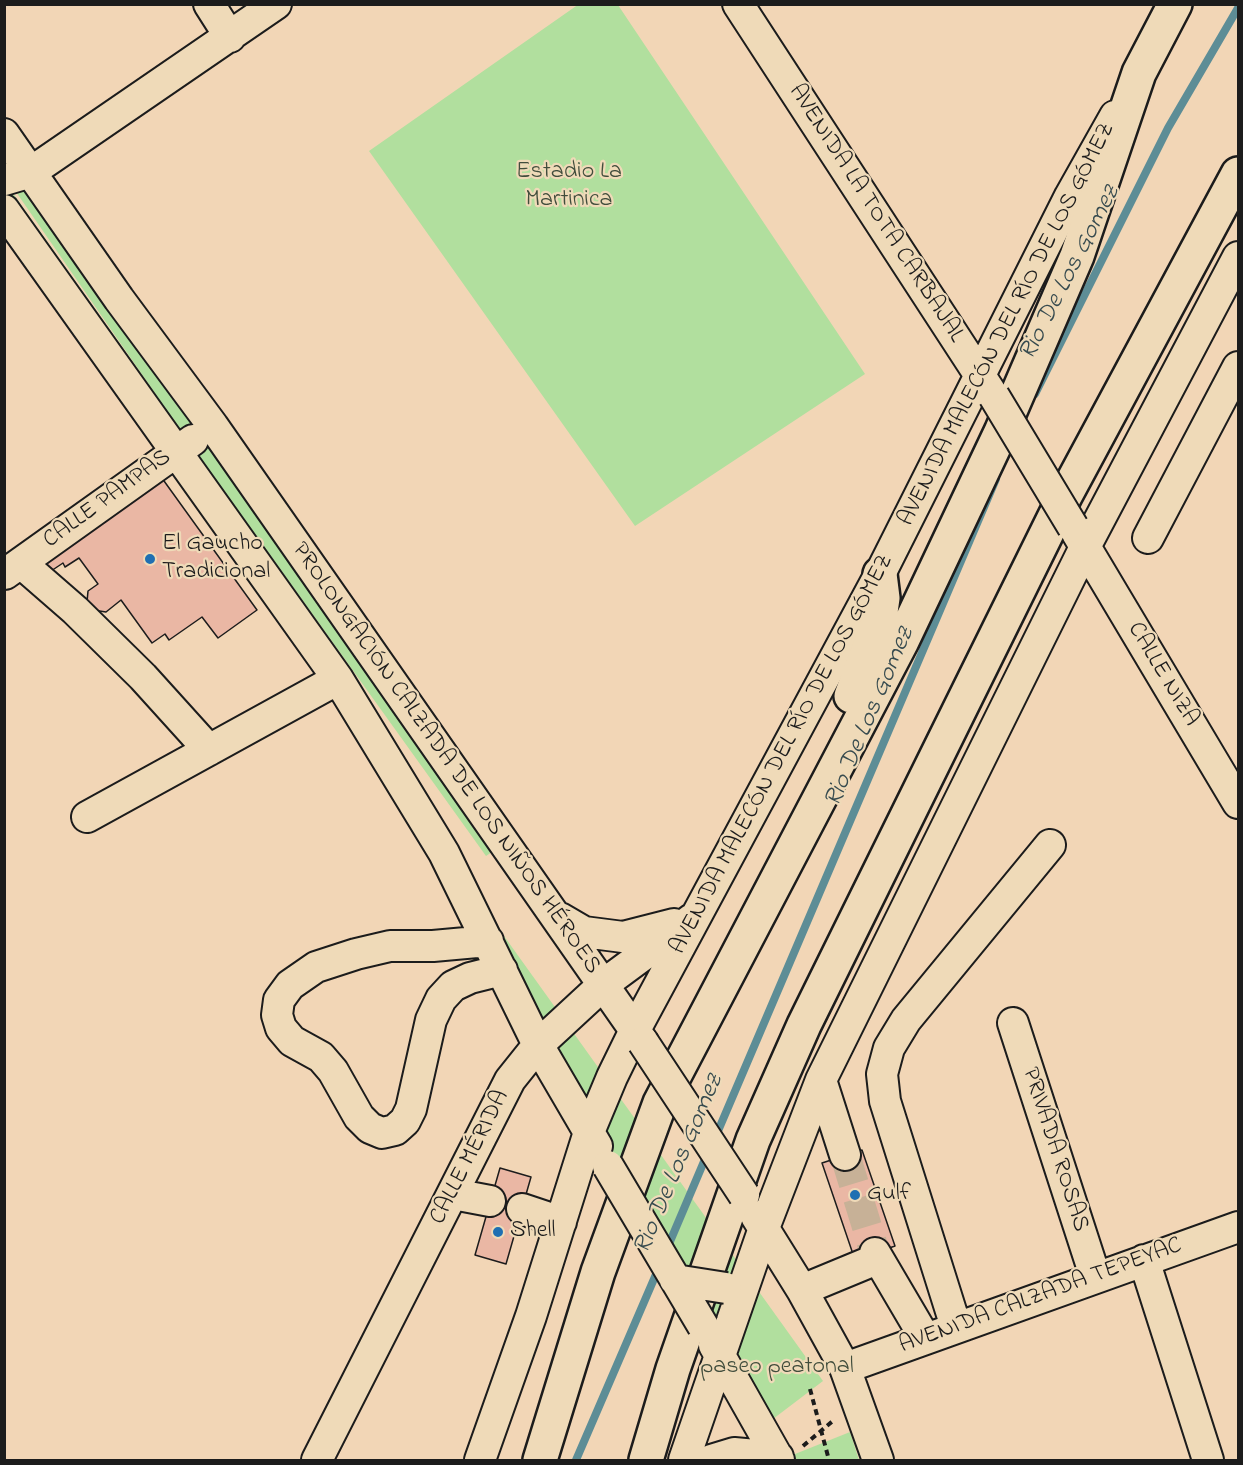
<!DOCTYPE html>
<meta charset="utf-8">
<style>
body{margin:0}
#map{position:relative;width:1243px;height:1465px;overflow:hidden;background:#f2d6b6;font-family:"Indie Flower",sans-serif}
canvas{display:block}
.frame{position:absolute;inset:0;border:6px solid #1c1c1c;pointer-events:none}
</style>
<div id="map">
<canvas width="1243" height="1465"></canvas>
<div class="frame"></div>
</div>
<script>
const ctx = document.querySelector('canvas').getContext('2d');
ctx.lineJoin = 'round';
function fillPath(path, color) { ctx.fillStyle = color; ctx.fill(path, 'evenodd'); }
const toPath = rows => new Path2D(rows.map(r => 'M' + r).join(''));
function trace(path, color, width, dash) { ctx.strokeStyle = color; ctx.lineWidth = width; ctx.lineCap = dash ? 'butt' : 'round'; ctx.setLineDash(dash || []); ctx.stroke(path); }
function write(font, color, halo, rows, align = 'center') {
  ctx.font = font + ' "Indie Flower",sans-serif'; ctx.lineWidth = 4.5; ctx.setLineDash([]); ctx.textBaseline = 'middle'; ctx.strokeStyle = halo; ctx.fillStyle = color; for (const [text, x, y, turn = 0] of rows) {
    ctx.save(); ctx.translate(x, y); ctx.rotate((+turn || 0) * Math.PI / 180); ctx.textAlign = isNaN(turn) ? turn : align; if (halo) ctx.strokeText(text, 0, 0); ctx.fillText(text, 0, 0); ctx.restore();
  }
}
fillPath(toPath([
 [579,4,618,5,865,374,635,526,369,151],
 [4,161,495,850,486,856,204,463,383,727,504,936,823,1381,773,1419,695,1300,349,724,5,225,5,182,161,402,5,176],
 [850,1432,859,1460,786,1460,785,1458]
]), '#b1df9e');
trace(toPath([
 [1035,394,1168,128,1238,8],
 [715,1138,996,479],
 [666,1251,708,1152],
 [576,1460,660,1265]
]), '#5d8d96', 8);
const building = toPath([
 [159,474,257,610,218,638,202,617,169,640,165,634,152,643,121,600,106,612,93,610,87,602,88,591,98,584,79,558,65,567,63,563,48,573,38,559,159,474],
 [862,1150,895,1246,855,1260,822,1163,862,1150],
 [500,1168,531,1177,506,1264,475,1255,500,1168]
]);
fillPath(building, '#eab7a4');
trace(building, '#1c1c1c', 1.5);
trace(toPath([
 [845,1155,875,1253]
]), '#c7b197', 30, [30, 15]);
const minor = toPath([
 [209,4,230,37],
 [738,4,990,391],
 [4,134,119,299,213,426,643,1042],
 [4,180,31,172,276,4],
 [4,210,338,679,444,853,538,1045,597,1146],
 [1077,533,1238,803],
 [1148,538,1238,367],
 [21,563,75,610,143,677,209,750],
 [5,574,193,440],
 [87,817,338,679],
 [560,918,584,932,623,937,674,924],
 [488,941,433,946,390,946,356,954,316,967,290,985,279,1000,277,1015,281,1028,292,1041,321,1057,333,1071,359,1117,370,1128,382,1133,395,1130,405,1121,411,1109,431,1020,441,999,453,986,470,978,502,970],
 [1013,1023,1095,1276],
 [821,1080,845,1155],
 [453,1194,490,1201],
 [522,1209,561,1222],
 [756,1216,802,1290,845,1368,878,1460],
 [875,1253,925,1338],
 [1144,1260,1208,1460],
 [802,1290,877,1259],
 [956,1327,885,1101,882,1074,889,1048,906,1020,1050,845],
 [714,1345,779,1460],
 [845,1368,1238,1227],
 [317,1460,510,1080,538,1045,604,984,692,919],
 [480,1460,531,1316,589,1132,612,1077,635,1030,880,574,1070,196,1115,116],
 [684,1460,764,1228,821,1080,1085,547,1238,257],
 [711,1460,734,1453,778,1457]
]);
const major = toPath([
 [851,696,880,619,883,598,880,574],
 [540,1460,598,1272,660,1103,902,641,1001,432,1077,256,1139,73,1175,4],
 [646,1460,673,1369,753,1140,804,1025,1065,496,1238,174]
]);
trace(minor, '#1c1c1c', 34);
trace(major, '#1c1c1c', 38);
trace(toPath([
 [810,1389,829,1460],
 [803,1446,834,1420]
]), '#1c1c1c', 4, [6, 4.5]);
trace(minor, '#efdab8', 30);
trace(major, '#efdab8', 33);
const minorBridge = toPath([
 [994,396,1073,527],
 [643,1042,744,1195],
 [608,1166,703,1326],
 [675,1280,726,1288]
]);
trace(minorBridge, '#1c1c1c', 34, []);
trace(minorBridge, '#efdab8', 30);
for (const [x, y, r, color] of [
 [150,559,6,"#1f6fb2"],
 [855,1195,6,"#1f6fb2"],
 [498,1232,6,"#1f6fb2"]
]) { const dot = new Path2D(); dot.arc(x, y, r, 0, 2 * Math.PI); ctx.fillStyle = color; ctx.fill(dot); trace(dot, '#efdab8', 2); }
write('24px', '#414d3c', '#efdab8', [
 ["Estadio La",569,173],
 ["Martinica",569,201],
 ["paseo peatonal",777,1368]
]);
write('24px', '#1c1c1c', '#efdab8', [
 ["AVENIDA LA TOTA CARBAJAL",875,214,57],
 ["AVENIDA MALECÓN DEL RÍO DE LOS GÓMEZ",1008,325,-63],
 ["CALLE PAMPAS",108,500,-36],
 ["CALLE NIZA",1162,675,59],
 ["AVENIDA MALECÓN DEL RÍO DE LOS GÓMEZ",783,755,-62],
 ["PROLONGACIÓN CALZADA DE LOS NIÑOS HÉROES",445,759,55],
 ["PRIVADA ROSAS",1054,1150,72],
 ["CALLE MÉRIDA",471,1158,-63],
 ["AVENIDA CALZADA TEPEYAC",1041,1297,-20]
]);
write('24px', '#1c1c1c', '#efdab8', [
 ["El Gaucho",162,545],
 ["Tradicional",162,573],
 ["Gulf",867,1195],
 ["Shell",510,1232]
], 'left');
write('italic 26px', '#374b4f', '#efdab8', [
 ["Rio De Los Gomez",1071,274,-63],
 ["Rio De Los Gomez",871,718,-67],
 ["Rio De Los Gomez",680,1165,-67]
]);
</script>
